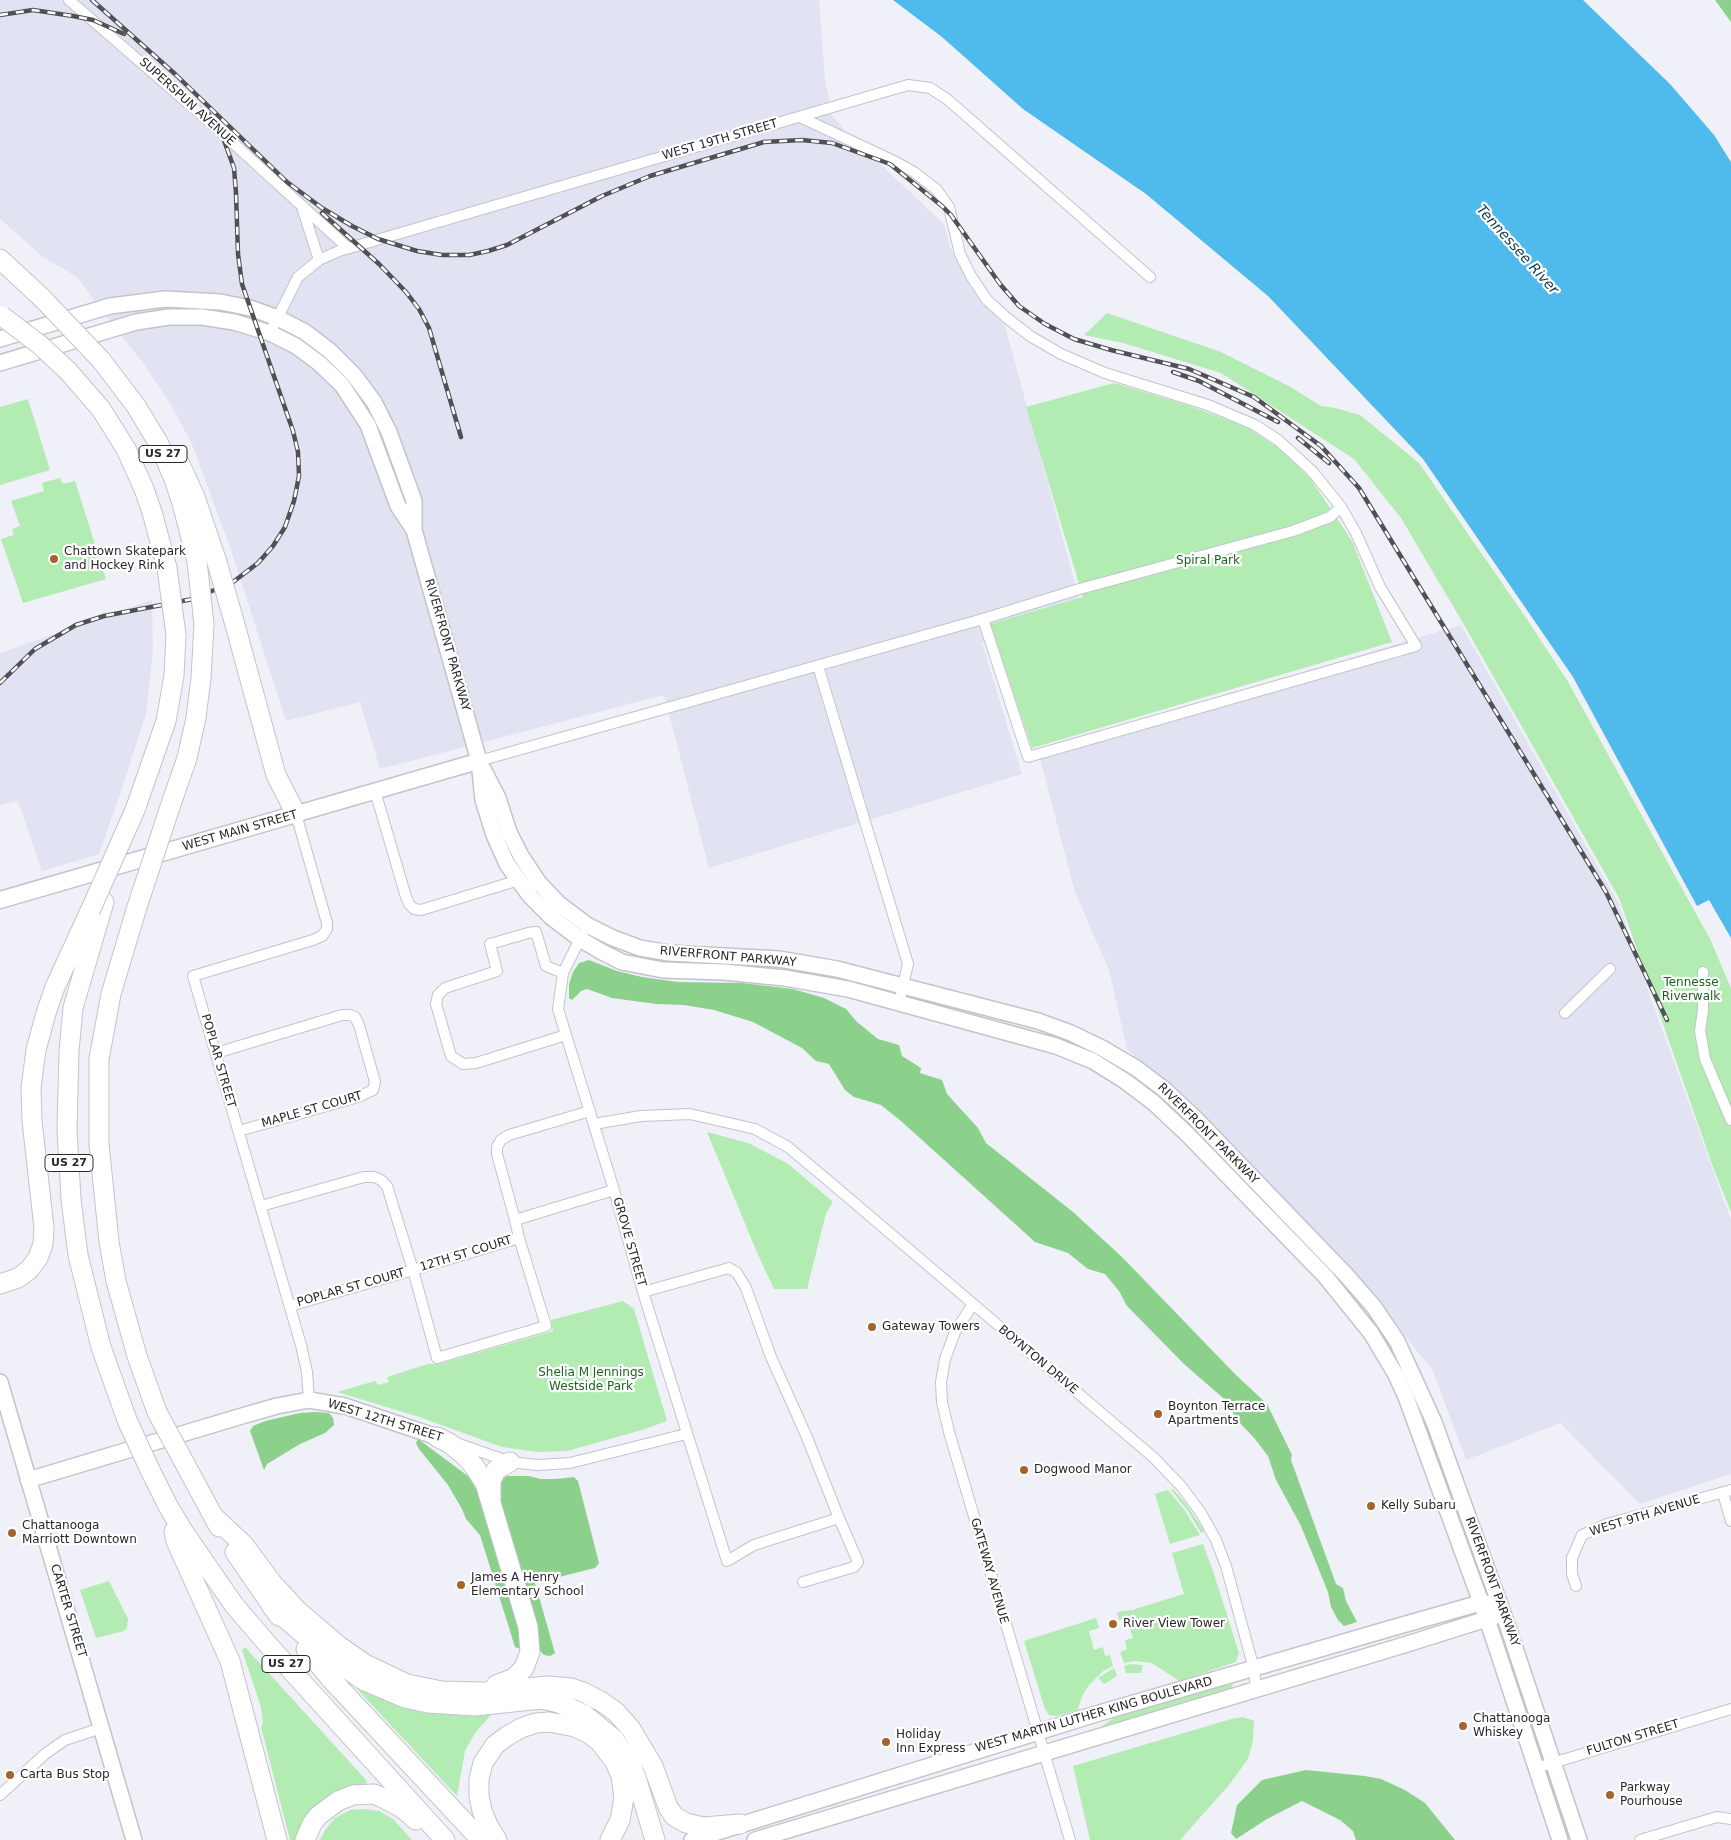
<!DOCTYPE html>
<style>
body{margin:0}
canvas{display:block;background:#eff0f8}
</style>
<canvas width="1731" height="1840"></canvas>
<script>
const ctx = document.querySelector('canvas').getContext('2d');
ctx.lineJoin = 'round';
function fillPath(path, color) { ctx.fillStyle = color; ctx.fill(path, 'evenodd'); }
const toPath = rows => new Path2D(rows.map(r => 'M' + r).join(''));
function trace(path, color, width, dash) { ctx.strokeStyle = color; ctx.lineWidth = width; ctx.lineCap = dash ? 'butt' : 'round'; ctx.setLineDash(dash || []); ctx.stroke(path); }
function write(font, color, halo, rows, align = 'center') {
  ctx.font = font + ' "DejaVu Sans",sans-serif'; ctx.lineWidth = 4.5; ctx.setLineDash([]); ctx.textBaseline = 'middle'; ctx.strokeStyle = halo; ctx.fillStyle = color; for (const [text, x, y, turn = 0] of rows) {
    ctx.save(); ctx.translate(x, y); ctx.rotate((+turn || 0) * Math.PI / 180); ctx.textAlign = isNaN(turn) ? turn : align; if (halo) ctx.strokeText(text, 0, 0); ctx.fillText(text, 0, 0); ctx.restore();
  }
}
fillPath(toPath([
 [0,0,819,0,825,79,832,115,846,132,944,224,950,247,970,286,1005,326,1080,602,1014,634,982,643,1022,774,709,868,664,695,380,769,360,702,286,721,231,550,192,444,171,405,146,367,95,302,77,277,43,257,0,219],
 [152,600,153,650,146,714,122,788,99,854,42,871,18,801,0,805,0,653],
 [1461,625,1619,904,1649,993,1731,1220,1731,1474,1640,1504,1560,1423,1466,1460,1433,1371,1407,1338,1215,1129,1127,1049,1109,970,1075,892,1038,751]
]), '#e1e3f2');
fillPath(toPath([
 [1107,313,1221,352,1289,386,1321,406,1335,408,1360,415,1419,463,1520,609,1567,680,1710,939,1731,988,1731,1212,1713,1167,1619,898,1463,623,1401,518,1354,459,1221,373,1123,343,1084,335],
 [1114,383,1190,406,1245,426,1280,449,1310,478,1352,541,1392,642,1032,748,990,624,1083,597,1026,407],
 [28,399,50,470,0,485,0,407],
 [60,478,63,484,75,481,106,579,23,603,1,539,14,535,12,529,20,526,11,501,44,491,42,483],
 [707,1132,748,1143,787,1163,833,1202,826,1213,807,1289,774,1289,759,1257],
 [623,1301,634,1309,667,1421,642,1430,567,1451,537,1452,502,1447,419,1417,337,1392,375,1381,378,1385,389,1382,387,1377,428,1364,439,1364,553,1331,551,1320],
 [1173,1489,1186,1504,1204,1531,1201,1533,1188,1511,1171,1490],
 [1168,1490,1183,1508,1200,1535,1170,1544,1155,1494],
 [1203,1544,1213,1571,1239,1653,1236,1662,1179,1681,1152,1663,1135,1661,1124,1663,1120,1652,1127,1649,1125,1640,1133,1638,1126,1618,1119,1620,1117,1612,1132,1610,1184,1594,1172,1553],
 [109,1581,128,1619,127,1628,124,1631,96,1638,80,1590],
 [1096,1618,1099,1628,1089,1631,1094,1650,1103,1647,1105,1656,1110,1655,1113,1666,1103,1671,1089,1685,1082,1696,1078,1710,1057,1716,1049,1715,1045,1709,1024,1641],
 [245,1647,367,1781,365,1786,300,1840,290,1840,261,1727,263,1724,261,1707,242,1650],
 [1130,1664,1143,1665,1141,1673,1126,1673,1124,1666],
 [1114,1668,1117,1676,1104,1684,1098,1678],
 [1231,1682,1233,1685,1231,1688,1208,1695,1183,1706,1098,1729,1113,1718,1133,1710],
 [359,1684,505,1706,490,1716,475,1733,465,1751,457,1796,356,1688],
 [1243,1717,1254,1721,1253,1741,1248,1759,1229,1785,1180,1840,1090,1840,1073,1766,1231,1719],
 [364,1809,379,1811,393,1819,412,1840,320,1840,325,1830,335,1818,350,1810]
]), '#b3ecb2');
fillPath(toPath([
 [1715,0,1731,0,1731,22],
 [589,960,617,971,642,977,678,982,742,983,793,989,824,998,846,1009,857,1022,878,1039,899,1045,902,1056,921,1068,920,1073,942,1080,947,1094,978,1128,986,1143,1073,1212,1122,1257,1235,1374,1267,1404,1292,1455,1291,1460,1336,1584,1343,1588,1346,1601,1357,1622,1344,1626,1338,1620,1331,1607,1328,1592,1301,1526,1276,1480,1268,1456,1255,1439,1239,1422,1223,1398,1184,1364,1127,1306,1119,1291,1105,1274,1088,1269,1068,1253,1035,1242,901,1121,881,1105,854,1097,845,1090,829,1064,816,1061,802,1048,753,1022,714,1010,684,1005,656,1004,612,998,587,989,581,991,572,1000,569,998,569,984,573,972,579,963],
 [316,1412,329,1413,333,1418,334,1425,325,1433,300,1444,267,1464,264,1470,250,1431,253,1426,265,1421,300,1413],
 [418,1439,468,1476,491,1513,523,1624,523,1650,515,1647,480,1535,466,1519,462,1509,448,1485,419,1449,416,1443],
 [507,1476,529,1476,541,1479,556,1479,574,1477,578,1481,599,1563,595,1568,535,1583,555,1653,550,1656,544,1655,540,1651,503,1511,499,1495,501,1480],
 [1306,1770,1365,1776,1381,1779,1405,1790,1425,1803,1455,1840,1356,1840,1353,1831,1340,1820,1302,1801,1267,1819,1236,1839,1231,1833,1237,1805,1262,1780]
]), '#8bd18b');
fillPath(toPath([
 [893,0,1583,0,1670,84,1714,135,1731,162,1731,938,1709,900,1697,906,1573,677,1423,459,1268,296,1146,194,1023,109,942,37]
]), '#4fbaec');
const street = toPath([
 [69,0,221,132,348,248],
 [800,117,896,162,914,172,937,190,949,207,960,254,971,276,987,300,1007,318,1030,336,1061,354,1105,373,1208,405,1255,425,1278,440,1312,471,1341,507],
 [302,207,319,260],
 [270,333,298,277,319,260,339,251,908,85,930,88,947,99,1150,277],
 [818,666,908,964,899,1003],
 [479,761,983,619,1076,590,1293,531,1330,517,1341,507,1356,533,1380,587,1416,646,1028,757,983,619],
 [375,791,406,897,409,904,414,909,421,910,519,880],
 [296,814,327,923,327,929,322,936,313,940,193,976,301,1345,307,1372,309,1400],
 [582,935,563,973,558,1009,614,1190,643,1292,727,1561,754,1545,839,1518,806,1435,771,1357,746,1288,737,1273,729,1268,643,1292],
 [1703,972,1703,1010,1700,1031,1705,1059,1731,1120],
 [563,973,546,966,536,932,528,933,490,944,497,971,445,988,438,995,436,1004,451,1056,463,1064,476,1063,566,1035],
 [1565,1013,1610,969],
 [216,1053,342,1015,350,1015,355,1017,359,1025,375,1082,373,1090,358,1097,239,1131],
 [594,1124,641,1116,690,1114,755,1129,788,1147,824,1177,1153,1457,1181,1486,1201,1513,1216,1540,1226,1566,1254,1669,1256,1689],
 [261,1206,364,1177,374,1177,381,1180,387,1186,390,1196,413,1270,290,1306],
 [515,1220,497,1154,497,1147,501,1140,509,1135,590,1111],
 [519,1238,546,1326,437,1358,413,1270,519,1238],
 [519,1238,515,1220,614,1190],
 [973,1304,955,1332,945,1359,941,1382,942,1402,949,1432,1070,1840],
 [459,1444,510,1462,537,1465,570,1463,686,1434],
 [1723,1493,1731,1521],
 [803,1582,854,1567,858,1562,839,1518],
 [1576,1586,1572,1574,1572,1558,1582,1535,1607,1524,1731,1490],
 [1536,1768,1731,1709],
 [0,1795,45,1754,65,1740,101,1728],
 [1640,1840,1717,1817,1731,1819]
]);
const secondary = toPath([
 [0,339,110,306,165,299,220,302,250,308,278,318,305,332,330,351,354,375,374,402,389,432,414,501,414,530],
 [0,363,136,322,169,317,202,317,234,322,270,333,296,346,319,363,342,385,368,425,398,506,414,530,479,761,483,800,494,835,507,864,530,896,551,917,580,939,602,952,622,962,663,970,724,972,785,978,848,989,1056,1046,1093,1061,1125,1081,1154,1103,1188,1135,1325,1276,1371,1333,1396,1375,1406,1397,1487,1619,1560,1840],
 [483,769,498,798,509,832,521,856,539,883,559,904,587,925,613,938,640,948,669,953,779,959,837,969,1038,1021,1071,1033,1102,1048,1136,1068,1165,1090,1195,1118,1347,1276,1374,1307,1397,1341,1434,1422,1508,1627,1579,1840],
 [296,814,479,761],
 [0,1382,134,1840],
 [28,1480,242,1416,277,1406,309,1400,345,1406,437,1437],
 [692,1840,1096,1714,1392,1628,1473,1605,1490,1603],
 [755,1840,1404,1645,1496,1616]
]);
const primary = toPath([
 [0,900,296,814]
]);
const highway = toPath([
 [0,259,42,298],
 [101,360,136,406,159,444,174,479,182,503,197,561],
 [68,371,101,409,126,449,144,489,152,512,167,568],
 [179,462,195,497,216,559],
 [234,621,276,775,296,814],
 [172,801,187,758,196,718,201,678,204,624],
 [135,810,166,721,174,676,176,635],
 [104,902,73,1008,69,1051,67,1130,71,1199,78,1255,101,1347,127,1420],
 [137,907,111,994,99,1059,99,1144,109,1242,116,1281,137,1356,157,1412],
 [0,1284,18,1278,29,1270,38,1258,43,1244,44,1228,32,1121,31,1088,36,1050,46,1013,55,987,90,911],
 [437,1437,449,1443,464,1455,474,1466,485,1483,528,1627,530,1652,524,1668,514,1678,496,1685],
 [184,1462,219,1527],
 [150,1470,168,1506,183,1531,234,1605,270,1647,445,1840],
 [491,1499,491,1481,496,1470,510,1462],
 [213,1516,244,1545,272,1583,297,1610,339,1646,365,1664,407,1684,442,1691,483,1692,548,1686,571,1688,583,1692,602,1702,616,1712,631,1729,653,1766,668,1807,674,1816,686,1823,703,1827,740,1824],
 [174,1531,176,1541,230,1661,277,1840],
 [235,1552,279,1616],
 [272,1607,330,1657,345,1668,365,1681,405,1698,428,1703,475,1706,541,1699,559,1703,585,1715,614,1739,630,1763,636,1777,655,1840],
 [306,1649,330,1678,481,1840],
 [305,1840,312,1824,318,1816,338,1801,353,1795,374,1794,381,1797,402,1808,416,1820],
 [497,1840,489,1827,482,1811,479,1796,479,1779,483,1763,495,1745,507,1736,521,1728,536,1723,549,1722,575,1727,588,1733,599,1741,615,1762,621,1776,624,1798,620,1820,610,1840]
]);
trace(street, '#c3c4cb', 12);
trace(secondary, '#c3c4cb', 18);
trace(primary, '#c3c4cb', 19);
trace(highway, '#c3c4cb', 21);
trace(street, '#fff', 10);
trace(secondary, '#fff', 15);
trace(primary, '#fff', 16);
trace(highway, '#fff', 19);
const rail = toPath([
 [92,0,175,74,287,182,322,208,352,226,378,239,417,251,442,255,469,255,488,251,507,245,602,196,650,176,764,142,802,140,832,143,890,164,942,206,951,215,1000,284,1019,306,1045,324,1074,339,1111,350,1189,369,1254,397,1321,446,1359,488,1606,892,1667,1020],
 [0,15,33,10,73,16,93,20,124,34],
 [322,213,379,264,406,292,419,309,429,328,461,437],
 [1173,372,1199,381,1278,422],
 [1298,438,1329,463],
 [0,683,35,649,76,625,104,616,193,599,233,582,258,563,273,546,285,527,294,501,299,476,298,452,293,431,242,284,238,254,236,193,234,168,221,132,209,114]
]);
trace(rail, '#515155', 4.5);
trace(rail, '#fff', 2.5, [8]);
const highwayBridge = toPath([
 [42,298,101,360],
 [2,316,40,345,68,371],
 [216,559,234,621],
 [197,561,204,624],
 [167,568,176,635],
 [137,907,172,801],
 [90,911,135,810],
 [157,1412,184,1462],
 [127,1420,150,1470]
]);
trace(highwayBridge, '#c3c4cb', 21, []);
trace(highwayBridge, '#fff', 19);
for (const [x, y, r, color] of [
 [54,559,5,"#a5642e"],
 [872,1327,5,"#a5642e"],
 [1158,1414,5,"#a5642e"],
 [1024,1470,5,"#a5642e"],
 [1371,1506,5,"#a5642e"],
 [12,1533,5,"#a5642e"],
 [461,1585,5,"#a5642e"],
 [1113,1624,5,"#a5642e"],
 [1463,1726,5,"#a5642e"],
 [886,1742,5,"#a5642e"],
 [10,1775,5,"#a5642e"],
 [1610,1795,5,"#a5642e"]
]) { const dot = new Path2D(); dot.arc(x, y, r, 0, 2 * Math.PI); ctx.fillStyle = color; ctx.fill(dot); trace(dot, '#fff', 2); }
for (const [x, y, w] of [
 [163,454,48],
 [69,1163,48],
 [286,1664,48]
]) { const box = new Path2D(); box.roundRect(x - w / 2, y - 8.5, w, 17, 4); ctx.fillStyle = '#fff'; ctx.fill(box); trace(box, '#28282b', 1); }
write('bold 11px', '#28282b', null, [
 ["US 27",163,454],
 ["US 27",69,1163],
 ["US 27",286,1664]
]);
write('12px', '#28282b', '#fff', [
 ["SUPERSPUN AVENUE",187,102,42],
 ["WEST 19TH STREET",720,140,-16],
 ["RIVERFRONT PARKWAY",447,645,74],
 ["WEST MAIN STREET",240,831,-16],
 ["RIVERFRONT PARKWAY",728,957,5],
 ["POPLAR STREET",218,1061,74],
 ["MAPLE ST COURT",312,1110,-16],
 ["RIVERFRONT PARKWAY",1208,1134,45],
 ["GROVE STREET",629,1242,74],
 ["12TH ST COURT",466,1254,-17],
 ["POPLAR ST COURT",351,1288,-16],
 ["BOYNTON DRIVE",1038,1360,40],
 ["WEST 12TH STREET",385,1421,17],
 ["WEST 9TH AVENUE",1645,1516,-17],
 ["GATEWAY AVENUE",989,1571,74],
 ["RIVERFRONT PARKWAY",1492,1582,70],
 ["CARTER STREET",68,1611,73],
 ["WEST MARTIN LUTHER KING BOULEVARD",1094,1715,-16],
 ["FULTON STREET",1633,1738,-17]
]);
write('12px', '#28282b', '#fff', [
 ["Chattown Skatepark",64,552],
 ["and Hockey Rink",64,566],
 ["Gateway Towers",882,1327],
 ["Boynton Terrace",1168,1407],
 ["Apartments",1168,1421],
 ["Dogwood Manor",1034,1470],
 ["Kelly Subaru",1381,1506],
 ["Chattanooga",22,1526],
 ["Marriott Downtown",22,1540],
 ["James A Henry",471,1578],
 ["Elementary School",471,1592],
 ["River View Tower",1123,1624],
 ["Chattanooga",1473,1719],
 ["Whiskey",1473,1733],
 ["Holiday",896,1735],
 ["Inn Express",896,1749],
 ["Carta Bus Stop",20,1775],
 ["Parkway",1620,1788],
 ["Pourhouse",1620,1802]
], 'left');
write('12px', '#1d6322', '#fff', [
 ["Spiral Park",1208,561],
 ["Tennesse",1691,983],
 ["Riverwalk",1691,997],
 ["Shelia M Jennings",591,1373],
 ["Westside Park",591,1387]
]);
write('italic 14px', '#0b3a4f', '#fff', [
 ["Tennessee River",1517,250,48]
]);
</script>
